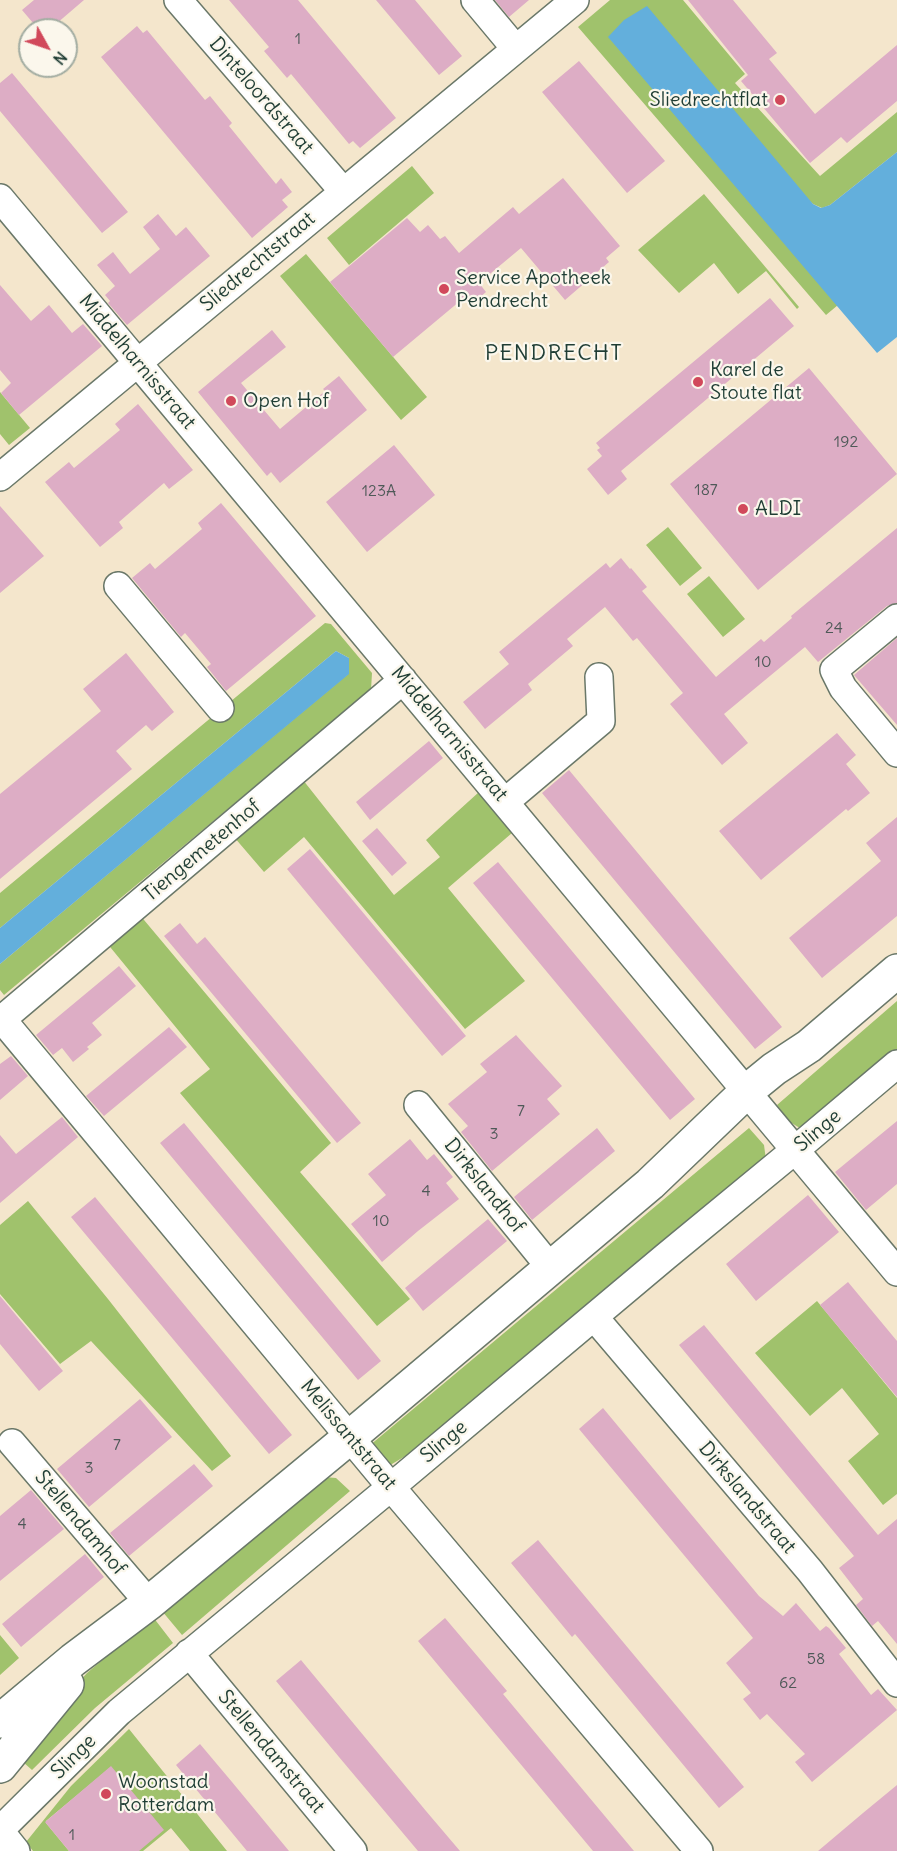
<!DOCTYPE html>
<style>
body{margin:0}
#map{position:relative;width:897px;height:1851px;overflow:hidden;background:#f4e6cc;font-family:Delius,sans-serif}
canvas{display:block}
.north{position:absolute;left:18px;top:18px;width:60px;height:60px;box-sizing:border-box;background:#fbf7ec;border:2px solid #a3ada2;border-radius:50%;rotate:130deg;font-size:16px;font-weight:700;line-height:24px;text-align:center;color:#1f3d34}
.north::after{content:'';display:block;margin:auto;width:21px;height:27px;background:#d1495b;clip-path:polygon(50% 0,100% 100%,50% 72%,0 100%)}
</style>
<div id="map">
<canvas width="897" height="1851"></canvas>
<div class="north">N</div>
</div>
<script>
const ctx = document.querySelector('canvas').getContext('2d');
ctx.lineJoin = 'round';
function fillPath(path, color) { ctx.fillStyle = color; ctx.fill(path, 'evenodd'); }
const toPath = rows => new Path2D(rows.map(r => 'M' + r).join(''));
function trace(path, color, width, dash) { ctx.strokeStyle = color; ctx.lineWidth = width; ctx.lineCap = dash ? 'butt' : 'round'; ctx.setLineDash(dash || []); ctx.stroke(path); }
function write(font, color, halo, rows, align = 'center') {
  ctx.font = font + ' Delius,sans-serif'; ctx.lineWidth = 4.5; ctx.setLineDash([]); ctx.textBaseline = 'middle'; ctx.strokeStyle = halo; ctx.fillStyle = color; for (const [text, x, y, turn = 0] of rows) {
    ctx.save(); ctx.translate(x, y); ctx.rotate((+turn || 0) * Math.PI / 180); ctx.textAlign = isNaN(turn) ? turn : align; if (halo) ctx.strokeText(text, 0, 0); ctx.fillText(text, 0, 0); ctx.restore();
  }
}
fillPath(toPath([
 [610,0,683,0,745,74,735,83,820,176,897,112,897,152,830,205,822,208,813,204,609,37,838,305,826,315,578,27],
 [412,166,434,193,349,265,327,238],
 [704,194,799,307,797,309,766,271,738,294,714,263,679,293,638,250],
 [306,254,427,397,401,420,280,276],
 [0,392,30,428,9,445,0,434],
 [668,527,702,568,680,586,646,545],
 [709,576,745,619,723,637,687,594],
 [325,623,331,624,372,673,371,690,4,995,0,990,0,964,348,674,349,658,336,651,0,928,0,893],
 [303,780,394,895,440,857,426,840,479,792,512,833,448,888,525,981,465,1029,304,837,264,872,234,837],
 [139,914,331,1143,300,1172,410,1299,377,1326,180,1093,210,1069,106,942],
 [897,1001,897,1052,803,1130,790,1122,777,1105],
 [749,1128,764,1145,766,1160,412,1452,387,1467,369,1446],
 [28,1201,108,1299,231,1456,212,1471,91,1341,60,1364,0,1294,0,1225],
 [817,1301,897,1398,897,1494,883,1505,848,1461,879,1434,842,1388,810,1416,755,1353],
 [324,1477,336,1478,350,1491,182,1635,162,1611],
 [153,1617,173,1643,95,1708,32,1770,14,1754,87,1673],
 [0,1635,19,1658,0,1675],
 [129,1729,227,1851,190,1851,171,1828,143,1851,139,1851,111,1767,46,1821,46,1823,69,1851,33,1851,26,1842,71,1786]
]), '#a0c26c');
fillPath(toPath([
 [647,6,813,204,821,208,830,205,897,152,897,337,877,353,608,37,624,20],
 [336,651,349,658,349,674,0,964,0,928]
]), '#63afdc');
fillPath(toPath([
 [34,0,84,0,49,30,39,30,22,10],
 [229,0,298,0,396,118,360,148,353,141,349,144,291,74,287,78,264,51,269,47],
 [376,0,415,0,462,56,439,75],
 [495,0,529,0,509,17],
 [688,0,733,0,777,53,769,59,815,114,897,45,897,101,847,143,841,137,810,163,741,81,748,75],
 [137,26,143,33,147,30,205,100,210,96,232,123,229,126,276,184,281,178,292,192,282,200,288,207,252,238,101,57],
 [579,61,665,161,627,193,542,92],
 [12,73,128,212,102,233,0,111,0,83],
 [563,178,620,246,606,258,609,262,565,300,521,248,479,283,486,292,472,304,466,296,393,357,330,282,407,218,420,232,428,225,440,239,445,236,459,253,513,207,519,214],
 [158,214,176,236,186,227,210,256,127,325,108,303,110,301,105,295,115,286,97,265,113,252,130,274,160,249,143,227],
 [0,285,31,321,49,305,72,333,83,324,102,346,19,415,1,393,11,383,0,370],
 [770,298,794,326,621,471,627,479,608,495,587,469,602,456,597,450,600,448,596,443],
 [272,330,286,347,241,383,280,429,325,391,323,389,339,376,367,410,280,483,271,472,267,476,198,392],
 [809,368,897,474,758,590,670,484],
 [138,404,193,470,169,489,164,483,119,522,123,528,100,547,45,482,69,462,74,468,120,430,115,424],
 [394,445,435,495,367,552,326,502],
 [221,503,316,616,226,691,207,667,211,664,185,633,181,637,132,578,150,563,155,569,202,529,198,523],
 [0,506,44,556,0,593],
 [897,528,897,603,887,606,818,662,805,647,724,714,748,743,722,765,670,704,683,693,637,638,633,641,605,607,567,639,573,646,528,684,532,690,485,729,463,702,509,664,499,652,606,563,610,568,621,558,630,569,631,568,647,587,642,591,716,677,761,639,764,642,792,618,791,616],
 [897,638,897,725,854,675],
 [126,653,174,712,152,731,146,725,116,751,132,769,0,879,0,794,101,711,83,689],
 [837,733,856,755,846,764,870,793,848,811,846,809,761,880,719,831],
 [429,741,443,758,370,820,356,802],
 [569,770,782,1027,755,1049,542,793],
 [897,817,897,916,822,978,789,938,881,861,866,843],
 [377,828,407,863,392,876,362,841],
 [310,849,466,1036,442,1056,287,869],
 [498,862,695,1099,670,1120,473,883],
 [180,923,197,944,205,937,361,1123,337,1143,164,936],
 [119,966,136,986,92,1023,102,1035,87,1047,89,1049,73,1062,62,1048,53,1055,36,1035],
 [169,1027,187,1047,104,1116,86,1096],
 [516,1035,562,1086,547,1099,560,1114,492,1171,461,1132,468,1126,448,1104,487,1072,480,1064],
 [11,1056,28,1076,0,1100,0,1064],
 [62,1117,78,1137,0,1203,0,1135,16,1154],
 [897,1121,897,1184,866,1210,835,1172],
 [184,1123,381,1361,358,1380,160,1143],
 [597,1128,615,1151,532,1220,514,1197],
 [410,1139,427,1160,434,1154,453,1177,446,1183,459,1199,418,1231,382,1262,351,1224,386,1195,368,1174],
 [808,1195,839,1232,756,1301,726,1264],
 [95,1197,292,1435,269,1454,71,1217],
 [488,1219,507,1241,423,1311,405,1288],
 [848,1282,897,1341,897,1397,820,1305],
 [0,1296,63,1371,39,1391,0,1344],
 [704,1325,878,1535,897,1519,897,1644,878,1621,872,1626,856,1605,863,1599,839,1568,854,1556,679,1345],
 [140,1399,172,1437,89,1507,57,1469],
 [603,1408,759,1596,783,1616,796,1603,820,1631,826,1626,829,1628,846,1648,839,1654,871,1695,878,1689,897,1710,812,1782,795,1762,805,1754,767,1714,760,1720,743,1699,751,1693,726,1663,753,1638,579,1429],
 [194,1464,213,1486,129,1556,110,1533],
 [31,1490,64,1529,0,1581,0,1516],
 [538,1540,744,1787,719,1808,575,1634,572,1637,511,1563],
 [85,1554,104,1577,21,1647,2,1624],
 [445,1618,507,1691,503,1694,634,1851,593,1851,418,1641],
 [301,1660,426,1811,460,1851,418,1851,339,1757,276,1681],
 [200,1744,232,1782,289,1851,247,1851,176,1765],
 [111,1766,164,1830,139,1851,69,1851,45,1822],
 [897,1785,897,1851,818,1851,863,1813]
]), '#ddadc5');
const street = toPath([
 [178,0,343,191],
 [475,0,515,48],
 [0,198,897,1272],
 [0,477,575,0],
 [118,586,220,708],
 [897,618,834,670,843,688,897,753],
 [505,802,601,721,599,677],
 [0,1017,391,1487,699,1851],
 [0,1021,403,680],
 [418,1105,550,1267],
 [594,1317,810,1571,897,1683],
 [12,1443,149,1603],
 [189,1653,353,1851],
 [0,1830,119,1712,391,1487,665,1257,795,1150,897,1064],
 [0,1831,16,1851]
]);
const secondary = toPath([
 [0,1721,73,1660,149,1603,350,1437,650,1184,747,1091,774,1069,809,1046,897,971],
 [0,1766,67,1684]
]);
trace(street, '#6a7869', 30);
trace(secondary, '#6a7869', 36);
trace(street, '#fff', 27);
trace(secondary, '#fff', 33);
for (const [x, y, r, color] of [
 [780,100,6,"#d1495b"],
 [444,289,6,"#d1495b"],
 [698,382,6,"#d1495b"],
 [231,401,6,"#d1495b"],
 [743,509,6,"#d1495b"],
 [106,1794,6,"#d1495b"]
]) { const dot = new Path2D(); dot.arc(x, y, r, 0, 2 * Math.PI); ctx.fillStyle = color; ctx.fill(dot); trace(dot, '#fbf7ec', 2); }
write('16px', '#4e5958', null, [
 ["1",298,39],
 ["192",846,442],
 ["187",706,490],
 ["123A",379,491],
 ["24",834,628],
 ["10",763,662],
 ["7",521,1111],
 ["3",494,1134],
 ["4",426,1191],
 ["10",381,1221],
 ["7",117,1445],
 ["3",89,1468],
 ["4",22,1524],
 ["58",816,1659],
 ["62",788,1683],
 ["1",72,1835]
]);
write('20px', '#1f3d34', '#fbf7ec', [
 ["Dinteloordstraat",261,96,49],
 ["Sliedrechtstraat",258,262,-40],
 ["Middelharnisstraat",137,362,50],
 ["Middelharnisstraat",449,734,50],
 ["Tiengemetenhof",202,851,-40],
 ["Slinge",818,1131,-40],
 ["Dirkslandhof",484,1186,51],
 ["Melissantstraat",348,1435,50],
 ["Slinge",444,1442,-40],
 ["Dirkslandstraat",747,1498,50],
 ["Stellendamhof",80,1523,50],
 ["Stellendamstraat",271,1752,50],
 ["Slinge",74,1757,-45]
]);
write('20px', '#1f3d34', '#fbf7ec', [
 ["Sliedrechtflat",768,100,"right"],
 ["Service Apotheek",456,278],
 ["Pendrecht",456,301],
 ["Karel de",710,370],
 ["Stoute flat",710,393],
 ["Open Hof",243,401],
 ["ALDI",755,509],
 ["Woonstad",118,1782],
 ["Rotterdam",118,1805]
], 'left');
ctx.letterSpacing = '1.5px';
write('22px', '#1f3d34', '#fbf7ec', [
 ["PENDRECHT",554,354]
]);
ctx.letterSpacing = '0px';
</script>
